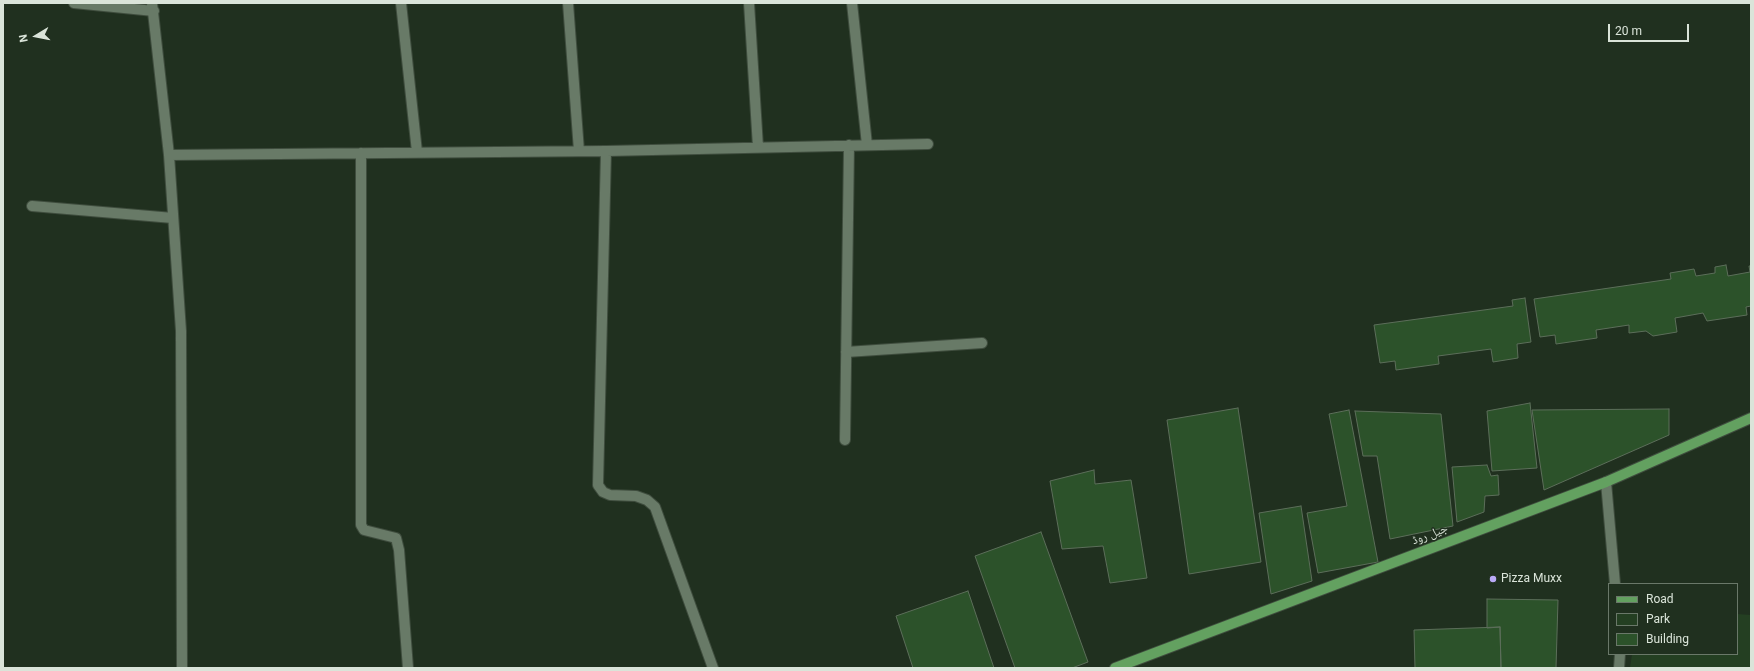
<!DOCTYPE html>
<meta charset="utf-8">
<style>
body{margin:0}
#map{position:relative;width:1754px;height:671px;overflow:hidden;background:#20301f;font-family:Roboto,sans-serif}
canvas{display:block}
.frame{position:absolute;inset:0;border:4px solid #dae4d9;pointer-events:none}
.legend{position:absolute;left:1608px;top:583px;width:130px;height:72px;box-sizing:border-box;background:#20301f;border:1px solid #6a7869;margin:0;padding:5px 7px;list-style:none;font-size:12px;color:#dae4d9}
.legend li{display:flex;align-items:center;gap:8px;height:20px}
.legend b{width:20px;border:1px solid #6a7869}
.north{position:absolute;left:16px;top:16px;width:40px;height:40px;-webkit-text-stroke:3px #20301f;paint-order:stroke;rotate:260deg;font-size:11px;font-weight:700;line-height:16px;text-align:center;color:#dae4d9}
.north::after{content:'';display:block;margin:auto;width:14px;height:18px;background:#dae4d9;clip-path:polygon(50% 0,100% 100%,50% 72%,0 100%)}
.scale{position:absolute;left:1608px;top:24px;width:81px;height:18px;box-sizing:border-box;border:2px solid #dae4d9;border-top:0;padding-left:5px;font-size:12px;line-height:14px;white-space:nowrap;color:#dae4d9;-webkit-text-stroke:3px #20301f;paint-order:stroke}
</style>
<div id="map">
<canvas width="1754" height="671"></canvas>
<div class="frame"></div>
<ul class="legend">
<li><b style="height:5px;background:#63a160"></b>Road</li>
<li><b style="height:11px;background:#243f22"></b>Park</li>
<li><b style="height:11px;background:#2c522a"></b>Building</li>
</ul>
<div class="north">N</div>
<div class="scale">20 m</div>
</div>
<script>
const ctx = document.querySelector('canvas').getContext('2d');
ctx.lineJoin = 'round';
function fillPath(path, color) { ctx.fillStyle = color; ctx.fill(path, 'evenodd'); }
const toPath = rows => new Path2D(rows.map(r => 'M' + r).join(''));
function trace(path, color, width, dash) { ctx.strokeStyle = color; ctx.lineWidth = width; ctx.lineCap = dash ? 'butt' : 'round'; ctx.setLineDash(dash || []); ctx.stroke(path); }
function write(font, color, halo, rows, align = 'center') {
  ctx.font = font + ' Roboto,"Noto Naskh Arabic",sans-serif'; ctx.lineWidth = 3; ctx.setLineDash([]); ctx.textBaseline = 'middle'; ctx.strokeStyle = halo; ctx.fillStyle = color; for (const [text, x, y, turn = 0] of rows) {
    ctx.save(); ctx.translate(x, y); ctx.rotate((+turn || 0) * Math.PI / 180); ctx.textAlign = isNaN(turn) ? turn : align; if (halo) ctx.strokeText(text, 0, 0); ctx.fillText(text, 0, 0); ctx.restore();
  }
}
fillPath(toPath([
 [1737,614,1751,615,1751,668,1630,668,1632,654,1737,654]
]), '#243f22');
const building = toPath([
 [1726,265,1728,276,1750,272,1749,266,1751,266,1751,306,1746,307,1747,315,1707,321,1703,313,1675,318,1677,332,1653,336,1646,331,1629,333,1629,325,1596,330,1597,338,1556,344,1555,335,1540,337,1534,299,1671,279,1670,273,1694,269,1696,276,1715,273,1715,267,1726,265],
 [1525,298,1531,342,1517,344,1518,358,1493,362,1491,349,1438,356,1439,364,1396,370,1395,361,1380,363,1374,325,1513,306,1512,300,1525,298],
 [1530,403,1537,468,1492,471,1487,411,1530,403],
 [1238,408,1261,562,1189,574,1167,420,1238,408],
 [1669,409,1669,435,1544,490,1532,410,1669,409],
 [1349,410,1378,562,1318,573,1307,513,1347,506,1329,414,1349,410],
 [1355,411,1441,414,1453,526,1390,539,1377,456,1363,456,1355,411],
 [1487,465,1491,476,1498,475,1499,495,1485,496,1484,512,1457,522,1452,467,1487,465],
 [1094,470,1095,484,1131,480,1147,578,1110,583,1103,546,1062,549,1050,481,1094,470],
 [1301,506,1312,581,1271,594,1259,513,1301,506],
 [1041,532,1088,662,1072,668,1015,668,975,556,1041,532],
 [968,591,994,668,913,668,896,616,968,591],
 [1487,599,1558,600,1556,668,1501,668,1500,627,1487,628,1487,599],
 [1500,627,1501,668,1415,668,1414,630,1500,627]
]);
fillPath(building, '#2c522a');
trace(building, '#5c6e5a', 1);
const minor = toPath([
 [74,3,154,11],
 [152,3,169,155,181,331,182,668],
 [401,3,417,152],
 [568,3,579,151],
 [749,3,758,147],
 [852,3,867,145],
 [606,151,598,485,603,492,610,495,636,496,647,500,655,507,713,668],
 [361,153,361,525,364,530,396,538,399,550,408,668],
 [169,155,606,151,928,144],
 [32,206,173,218],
 [846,352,982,343],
 [845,440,849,145],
 [1606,482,1615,584],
 [1619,668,1620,654]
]);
const major = toPath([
 [1115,668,1606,482,1751,418]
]);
trace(minor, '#3f4d3e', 12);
trace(major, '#3f4d3e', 12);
trace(minor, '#687a67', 10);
trace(major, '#63a160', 10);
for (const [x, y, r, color] of [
 [1493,579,4,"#baaaf7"]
]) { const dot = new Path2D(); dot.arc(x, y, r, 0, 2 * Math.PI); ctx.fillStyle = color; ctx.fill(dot); trace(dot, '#20301f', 1.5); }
write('12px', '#dae4d9', '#20301f', [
 ["جیل روڈ",1430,535,-21]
]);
write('12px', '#dae4d9', '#20301f', [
 ["Pizza Muxx",1501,579]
], 'left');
</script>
